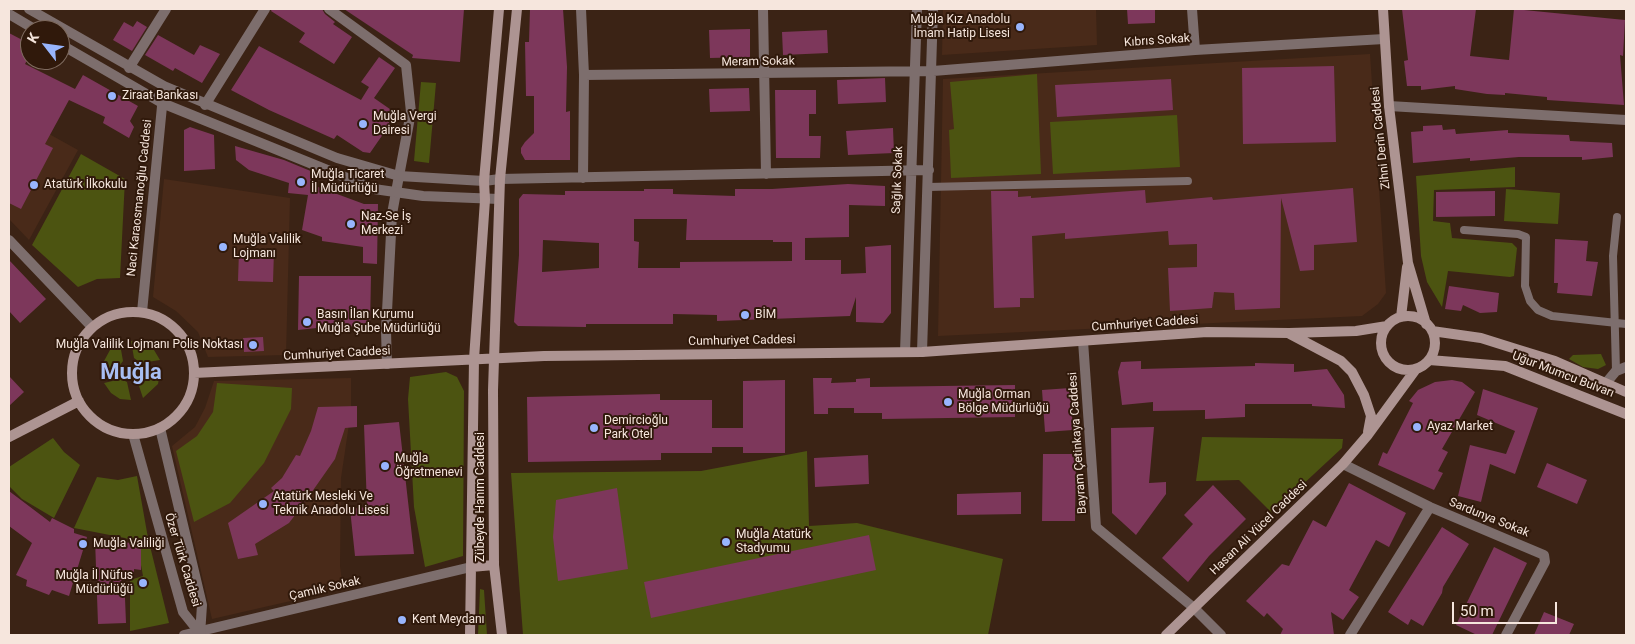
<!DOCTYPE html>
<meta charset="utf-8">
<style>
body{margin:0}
#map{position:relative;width:1635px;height:644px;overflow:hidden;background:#3b2315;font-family:Roboto,sans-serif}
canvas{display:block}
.frame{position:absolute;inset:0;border:10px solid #f6e6dd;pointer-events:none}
.north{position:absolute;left:20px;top:20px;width:50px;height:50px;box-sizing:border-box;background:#30190b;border:1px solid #7f6b5f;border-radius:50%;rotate:300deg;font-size:14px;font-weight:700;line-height:20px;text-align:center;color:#f6e6dd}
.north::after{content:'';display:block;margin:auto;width:18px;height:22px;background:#98b5fd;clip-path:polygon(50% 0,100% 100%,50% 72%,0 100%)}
.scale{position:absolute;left:1452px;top:602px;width:105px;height:22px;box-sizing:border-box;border:2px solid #f6e6dd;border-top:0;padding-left:6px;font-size:15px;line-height:18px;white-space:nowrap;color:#f6e6dd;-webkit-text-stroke:4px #30190b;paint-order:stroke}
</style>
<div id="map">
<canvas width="1635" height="644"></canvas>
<div class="frame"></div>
<div class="north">K</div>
<div class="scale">50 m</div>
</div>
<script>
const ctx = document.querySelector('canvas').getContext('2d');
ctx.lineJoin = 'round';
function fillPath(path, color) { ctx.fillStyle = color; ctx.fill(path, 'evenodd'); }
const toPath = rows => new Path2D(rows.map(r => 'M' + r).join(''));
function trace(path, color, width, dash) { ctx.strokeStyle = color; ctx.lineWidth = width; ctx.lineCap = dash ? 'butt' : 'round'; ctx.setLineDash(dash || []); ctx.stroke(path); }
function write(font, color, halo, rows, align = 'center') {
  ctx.font = font + ' Roboto,sans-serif'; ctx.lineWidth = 4; ctx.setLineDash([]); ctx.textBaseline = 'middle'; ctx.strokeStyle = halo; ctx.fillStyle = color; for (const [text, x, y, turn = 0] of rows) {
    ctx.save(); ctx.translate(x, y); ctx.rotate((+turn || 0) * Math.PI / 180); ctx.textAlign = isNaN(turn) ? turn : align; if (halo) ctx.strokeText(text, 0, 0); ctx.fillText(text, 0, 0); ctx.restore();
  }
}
fillPath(toPath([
 [943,9,1096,9,1097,45,942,55],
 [1370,54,1386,293,1378,304,1362,316,938,336,943,79],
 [24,120,78,150,29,240,9,219,9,148],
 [164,179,290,198,286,355,208,357,198,332,176,311,153,297],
 [351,378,351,411,341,478,340,566,343,589,212,619,172,446,195,427,205,408,214,381]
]), '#492a19');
fillPath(toPath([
 [1037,74,1041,174,951,178,949,130,954,129,950,82],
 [421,82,436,83,429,163,414,161],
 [1177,115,1180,167,1053,174,1050,122],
 [81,154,125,179,120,278,97,279,78,287,32,245],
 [1515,167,1515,187,1434,190,1433,221,1450,223,1452,238,1512,243,1517,248,1514,276,1510,277,1448,271,1442,307,1427,282,1421,256,1416,176],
 [1506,189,1560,193,1558,224,1504,221],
 [131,341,145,344,154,350,160,360,141,363,134,358],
 [120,344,123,361,117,369,102,373,104,361,110,350],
 [1601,354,1606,365,1598,369,1583,367,1569,359,1573,355],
 [143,372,160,372,158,384,143,398,139,386],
 [446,372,457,377,464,391,463,556,425,567,414,507,408,399,410,377],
 [121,379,127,382,131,400,120,399,111,393,104,383],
 [217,383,292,388,291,409,264,463,230,503,194,522,176,451,197,436,213,412],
 [1202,437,1343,439,1342,448,1272,513,1239,480,1196,481],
 [53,438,64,452,80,465,54,518,22,499,9,486,9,467],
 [807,451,809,526,857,523,1003,559,988,635,523,635,511,473,701,471],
 [137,476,148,538,169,623,130,631,130,580,143,576,137,543,125,538,74,528,97,477,118,480],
 [480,589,484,590,487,635,478,635]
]), '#4c5411');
fillPath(toPath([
 [272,9,322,9,325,14,335,22,333,24,352,37,334,64,299,42,305,33,271,11],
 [344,9,464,9,460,62,412,58,413,55],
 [530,9,563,9,567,67,566,112,570,111,570,160,525,160,521,153,521,148,525,142,534,133,534,96,526,96,525,42,529,42],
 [1127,9,1155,9,1155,23,1128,24],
 [1402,9,1476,9,1470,56,1509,60,1514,9,1625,20,1623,56,1620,55,1624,105,1547,100,1547,97,1505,93,1505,95,1487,94,1455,89,1455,86,1421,90,1421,86,1407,86,1404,61,1408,60],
 [137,21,147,27,132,51,113,40,124,22,133,27],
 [750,29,750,57,710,58,709,30],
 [827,30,828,53,783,55,782,32],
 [9,33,30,44,30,55,25,64,75,89,83,75,138,106,130,121,134,127,129,138,103,123,105,117,69,100,45,144,53,148,21,209,9,203],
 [158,35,194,55,200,45,220,54,202,83,175,68,173,71,145,55],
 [259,46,361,100,369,87,361,82,379,57,395,68,374,98,397,114,370,153,363,152,337,135,334,139,269,110,231,90],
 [1334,66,1336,142,1243,144,1242,68],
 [885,78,886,102,838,104,837,80],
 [1171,79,1173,110,1057,117,1055,85],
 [749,88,750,111,710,112,709,89],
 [775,90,816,90,816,114,809,114,809,136,821,136,820,158,776,158],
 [1442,125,1443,130,1455,129,1456,134,1508,130,1508,133,1569,135,1570,141,1612,143,1613,157,1582,160,1582,157,1519,157,1470,161,1470,158,1413,163,1411,132,1423,131,1423,126],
 [190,127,214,135,215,169,184,171,184,130],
 [893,128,894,153,848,155,846,131],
 [235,146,284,160,313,172,310,184,364,204,378,204,377,264,363,263,363,247,322,241,322,237,302,230,308,195,288,193,289,183,249,170,236,160],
 [848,184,885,186,885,206,849,205,849,237,805,238,805,260,841,260,841,274,866,273,865,247,891,245,891,313,883,323,856,322,856,297,850,316,717,321,717,315,673,314,673,324,586,324,586,327,518,326,514,322,519,255,519,199,523,194,565,195,565,191,644,191,644,189,673,189,673,194,735,196,735,189,772,189],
 [634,219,687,219,686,240,773,240,773,242,792,242,792,261,680,262,680,268,638,268,639,242,634,241],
 [543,240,599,243,599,268,542,272],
 [1353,188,1357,242,1314,245,1314,270,1300,271,1281,198,1280,308,1235,310,1234,293,1214,292,1212,308,1170,311,1168,268,1197,267,1197,244,1169,245,1168,231,1065,239,1065,233,1032,236,1034,298,1020,298,1020,307,994,308,991,191,1018,191,1018,197,1031,196,1031,198,1145,190,1146,203,1212,197,1213,200],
 [1495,191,1495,216,1436,217,1436,192],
 [1555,239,1588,241,1586,261,1598,262,1592,296,1557,293,1558,283,1554,283],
 [239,250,274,251,273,282,238,281],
 [9,260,46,299,20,323,9,311],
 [299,276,371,276,370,327,335,326,298,330],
 [1449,286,1499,293,1497,312,1480,313,1463,305,1461,311,1445,309],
 [263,337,264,351,244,352,243,338],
 [1141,361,1141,369,1255,366,1255,363,1294,364,1294,372,1327,369,1344,395,1345,408,1312,406,1312,404,1245,404,1245,417,1205,419,1205,410,1153,411,1153,402,1122,405,1118,372,1121,362],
 [9,376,24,392,9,406],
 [813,378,832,378,831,383,856,382,856,379,870,378,870,387,1015,385,1015,417,882,419,882,413,854,413,854,408,828,408,828,414,814,414],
 [785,380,785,453,743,453,743,447,712,447,712,453,661,453,661,460,528,462,527,397,660,394,660,400,712,400,712,428,743,428,743,381],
 [1452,380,1462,382,1475,392,1442,449,1448,452,1438,471,1443,473,1434,490,1378,465,1383,452,1387,454,1413,403,1409,401,1418,390,1435,382],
 [1070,388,1073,430,1045,432,1042,390],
 [1483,389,1538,408,1515,474,1490,464,1481,502,1458,496,1470,445,1506,454,1515,431,1477,415],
 [357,406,357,427,345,428,335,459,302,506,289,523,255,544,258,555,238,559,228,523,274,491,271,488,282,478,296,455,300,456,311,431,318,407],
 [399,422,414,554,355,556,350,509,367,507,364,425],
 [1154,427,1149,483,1166,482,1166,494,1136,535,1112,513,1111,428],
 [1043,454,1076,454,1075,521,1042,521],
 [868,455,869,484,815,487,814,458],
 [1547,463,1587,480,1577,504,1537,487],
 [1349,483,1406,513,1389,547,1376,540,1349,590,1359,597,1343,620,1331,612,1334,635,1280,635,1283,629,1267,613,1264,617,1246,601,1282,564,1289,566,1313,520,1326,527],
 [1213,485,1246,519,1209,556,1188,582,1162,558,1193,524,1184,515],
 [617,488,628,569,558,581,553,537,556,500],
 [9,491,50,522,52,518,74,529,74,533,87,537,69,596,52,590,49,595,26,586,27,580,16,575,32,543,9,526],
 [1021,492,1021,514,957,515,957,494],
 [1442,527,1469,544,1443,587,1442,593,1423,626,1411,619,1408,625,1388,612],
 [869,535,876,570,651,618,644,582],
 [95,539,141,544,141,570,134,569,134,573,124,573,126,623,98,624],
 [1494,547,1527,563,1492,635,1477,635,1456,625],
 [1544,612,1574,624,1569,635,1534,635]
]), '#7d375b');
trace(toPath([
 [928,187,1188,181],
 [1464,230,1518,234,1526,237,1525,286,1530,301,1538,310,1552,316,1626,324],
 [1616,371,1613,256,1617,217]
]), '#7d6e6d', 8);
trace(toPath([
 [387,364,386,331,392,214,396,192]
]), '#7d6e6d', 10);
trace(toPath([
 [329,9,406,65,411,112,396,192],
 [581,9,584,75,583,178],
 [763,9,766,174],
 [1192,9,1195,50],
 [129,68,166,9],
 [584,75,933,71,1195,50,1384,39],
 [205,105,265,9],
 [1389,106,1626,120],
 [500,179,929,170],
 [9,240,92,327],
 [905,352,917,9],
 [922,352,933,9],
 [1343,464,1430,507,1544,555,1545,562,1506,635],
 [184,635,471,567],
 [1350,635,1430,507]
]), '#7d6e6d', 10);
trace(toPath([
 [29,9,164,86,337,158,399,176,484,181,500,179],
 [9,14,36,30],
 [60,44,162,103,374,189,423,196,499,199],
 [142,312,163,96],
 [1083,341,1096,527,1194,608,1221,635],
 [1606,383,1616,371,1626,367],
 [160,428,202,605,200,635],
 [133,434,183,612,199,632]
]), '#7d6e6d', 10);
trace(toPath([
 [1383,9,1389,106,1408,263,1426,324],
 '72 373a61 61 0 1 1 122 0a61 61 0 1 1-122 0Z',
 '1381 343a27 27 0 1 1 54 0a27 27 0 1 1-54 0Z',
 [1401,317,1407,267],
 [1432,331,1481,338,1516,349,1555,361,1626,392],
 [1290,334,1341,361,1352,372,1364,395,1371,416,1368,432],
 [1429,360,1505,366,1626,414],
 [194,373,544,356,922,352,1207,332,1289,333,1356,331,1387,326],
 [9,437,79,401],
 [471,567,494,565],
 [470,635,474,359,485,200,484,181,499,9],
 [502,635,494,565,493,390,500,179,517,9],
 [1166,635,1343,464,1367,436,1416,369]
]), '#ad9492', 10);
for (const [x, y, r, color] of [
 [1020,27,5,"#98b5fd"],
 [112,96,5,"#98b5fd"],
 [363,124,5,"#98b5fd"],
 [301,182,5,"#98b5fd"],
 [34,185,5,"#98b5fd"],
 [351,224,5,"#98b5fd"],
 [223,247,5,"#98b5fd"],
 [745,315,5,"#98b5fd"],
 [307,322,5,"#98b5fd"],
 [253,345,5,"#98b5fd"],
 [948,402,5,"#98b5fd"],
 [1417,427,5,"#98b5fd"],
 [594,428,5,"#98b5fd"],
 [385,466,5,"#98b5fd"],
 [263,504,5,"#98b5fd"],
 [726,542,5,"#98b5fd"],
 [83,544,5,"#98b5fd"],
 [143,583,5,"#98b5fd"],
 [402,620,5,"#98b5fd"]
]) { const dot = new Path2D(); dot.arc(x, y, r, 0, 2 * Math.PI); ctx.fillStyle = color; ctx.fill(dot); trace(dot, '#30190b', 2); }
write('12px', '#f6e6dd', '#30190b', [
 ["Muğla Kız Anadolu",1010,20,"right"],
 ["İmam Hatip Lisesi",1010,34,"right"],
 ["Ziraat Bankası",122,96],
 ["Muğla Vergi",373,117],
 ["Dairesi",373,131],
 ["Muğla Ticaret",311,175],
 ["İl Müdürlüğü",311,189],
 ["Atatürk İlkokulu",44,185],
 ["Naz-Se İş",361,217],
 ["Merkezi",361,231],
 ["Muğla Valilik",233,240],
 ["Lojmanı",233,254],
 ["Basın İlan Kurumu",317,315],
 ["Muğla Şube Müdürlüğü",317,329],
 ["BİM",755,315],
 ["Muğla Valilik Lojmanı Polis Noktası",243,345,"right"],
 ["Muğla Orman",958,395],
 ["Bölge Müdürlüğü",958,409],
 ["Demircioğlu",604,421],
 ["Park Otel",604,435],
 ["Ayaz Market",1427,427],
 ["Muğla",395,459],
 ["Öğretmenevi",395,473],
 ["Atatürk Mesleki Ve",273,497],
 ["Teknik Anadolu Lisesi",273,511],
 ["Muğla Atatürk",736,535],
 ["Stadyumu",736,549],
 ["Muğla Valiliği",93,544],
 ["Muğla İl Nüfus",133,576,"right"],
 ["Müdürlüğü",133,590,"right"],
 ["Kent Meydanı",412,620]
], 'left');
write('12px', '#f6e6dd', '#30190b', [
 ["Kıbrıs Sokak",1157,41,-4],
 ["Meram Sokak",758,62,-1],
 ["Zihni Derin Caddesi",1381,138,-96],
 ["Sağlık Sokak",898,180,-88],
 ["Naci Karaosmanoğlu Caddesi",140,198,-84],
 ["Cumhuriyet Caddesi",1145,324,-4],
 ["Cumhuriyet Caddesi",742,341,-1],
 ["Cumhuriyet Caddesi",337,354,-3],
 ["Uğur Mumcu Bulvarı",1563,375,21],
 ["Bayram Çetinkaya Caddesi",1078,443,-94],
 ["Zübeyde Hanım Caddesi",481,497,-90],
 ["Sardunya Sokak",1489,518,22],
 ["Hasan Ali Yücel Caddesi",1259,528,-44],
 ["Özer Türk Caddesi",182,560,73],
 ["Çamlık Sokak",325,589,-13]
]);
write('bold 22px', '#a8bef3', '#30190b', [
 ["Muğla",131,373]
]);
</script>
